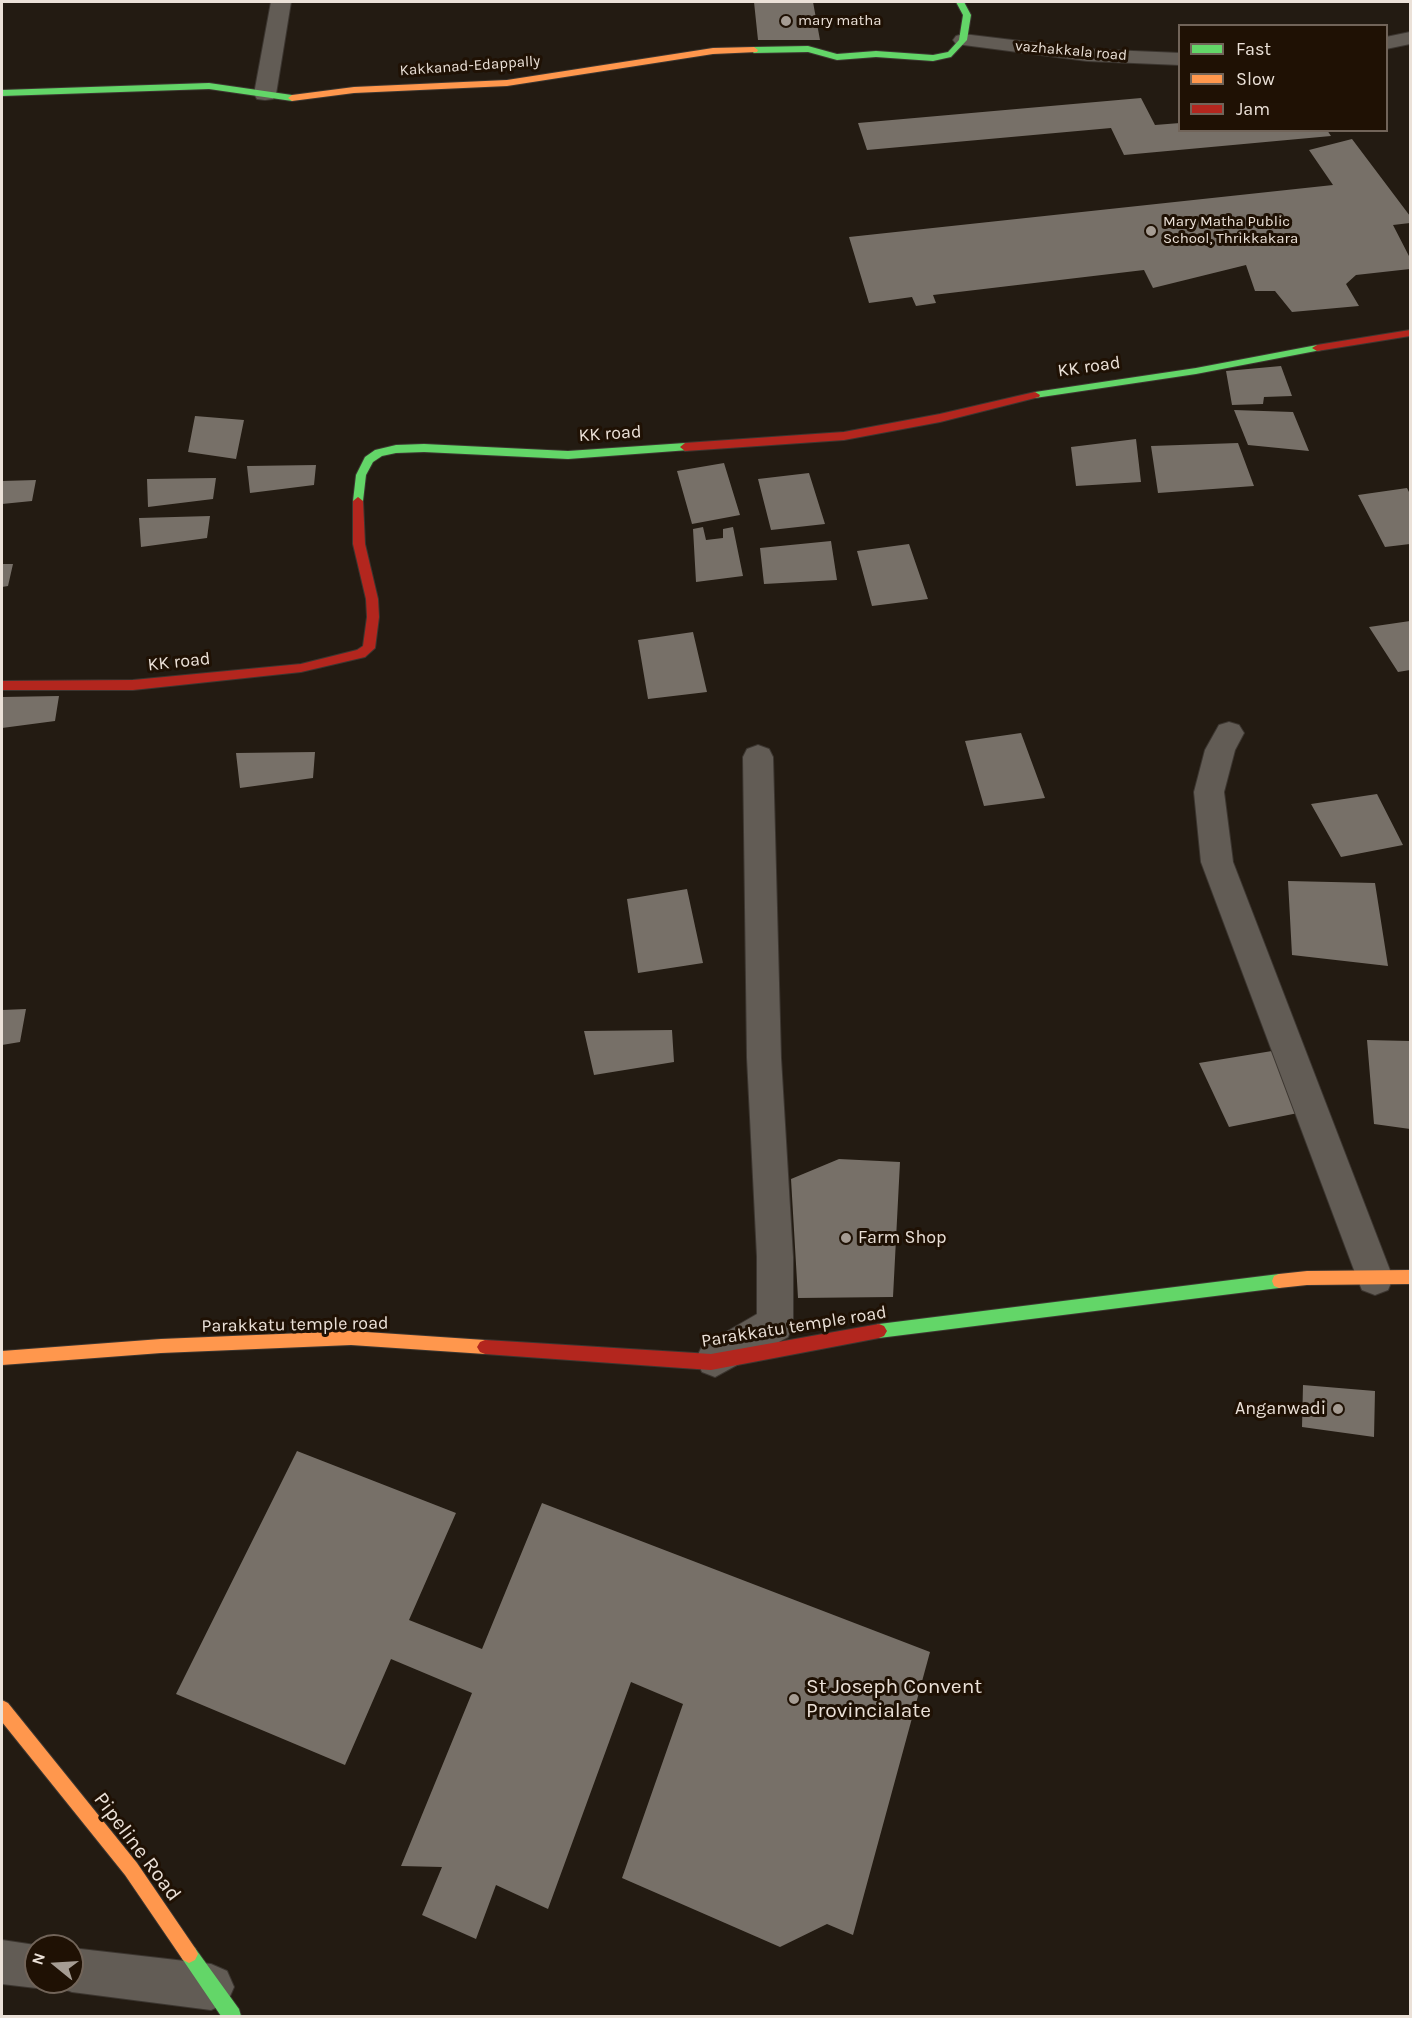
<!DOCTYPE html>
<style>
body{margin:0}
#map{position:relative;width:1412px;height:2018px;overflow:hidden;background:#231b12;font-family:Karla,sans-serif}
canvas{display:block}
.frame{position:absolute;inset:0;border:3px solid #ebe1d8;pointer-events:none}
.legend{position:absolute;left:1178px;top:24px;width:210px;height:108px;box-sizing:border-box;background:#1f1104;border:2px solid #716459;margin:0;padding:8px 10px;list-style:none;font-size:18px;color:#ebe1d8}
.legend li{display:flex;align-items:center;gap:12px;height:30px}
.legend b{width:30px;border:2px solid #716459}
.north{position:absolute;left:24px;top:1934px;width:60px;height:60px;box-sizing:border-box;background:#1f1104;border:2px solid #716459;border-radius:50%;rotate:288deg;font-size:16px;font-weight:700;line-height:24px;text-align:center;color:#ebe1d8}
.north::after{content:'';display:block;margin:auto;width:21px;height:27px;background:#a59c93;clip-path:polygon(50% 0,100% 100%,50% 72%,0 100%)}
</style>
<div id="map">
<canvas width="1412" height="2018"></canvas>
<div class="frame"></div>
<ul class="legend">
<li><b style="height:8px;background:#63d668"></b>Fast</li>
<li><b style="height:8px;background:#ff974d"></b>Slow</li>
<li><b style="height:8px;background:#b3261e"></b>Jam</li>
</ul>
<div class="north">N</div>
</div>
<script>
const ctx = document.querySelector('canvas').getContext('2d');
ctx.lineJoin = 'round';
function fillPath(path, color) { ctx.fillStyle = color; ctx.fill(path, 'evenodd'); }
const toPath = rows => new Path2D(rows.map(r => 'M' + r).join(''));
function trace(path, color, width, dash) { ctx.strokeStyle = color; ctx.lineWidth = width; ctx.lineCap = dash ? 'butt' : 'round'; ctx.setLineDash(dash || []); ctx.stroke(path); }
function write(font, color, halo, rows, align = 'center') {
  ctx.font = font + ' Karla,sans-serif'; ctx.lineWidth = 6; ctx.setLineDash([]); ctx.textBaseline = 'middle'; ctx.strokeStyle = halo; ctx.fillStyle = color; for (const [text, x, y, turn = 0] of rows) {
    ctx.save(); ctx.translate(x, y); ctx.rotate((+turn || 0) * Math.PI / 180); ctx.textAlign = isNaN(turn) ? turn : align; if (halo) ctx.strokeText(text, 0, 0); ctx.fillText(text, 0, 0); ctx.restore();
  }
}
fillPath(toPath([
 [754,2,813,2,820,40,758,40],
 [1141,98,1155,125,1180,123,1180,130,1327,130,1331,136,1124,155,1111,128,867,150,858,123],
 [1352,139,1410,216,1410,223,1393,225,1410,258,1410,269,1356,275,1346,284,1359,306,1292,312,1275,291,1255,291,1246,265,1153,288,1144,270,933,295,936,303,916,306,912,297,869,303,849,237,1333,185,1309,150],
 [1281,366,1292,396,1264,397,1263,404,1232,405,1226,371],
 [1234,410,1293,412,1309,451,1248,445],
 [195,416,244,420,236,459,188,452],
 [1136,439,1141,482,1076,486,1071,447],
 [1238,443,1254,486,1158,493,1151,446],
 [724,463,740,515,692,524,677,471],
 [316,465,314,485,250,493,247,466],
 [809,473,825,524,771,530,758,479],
 [216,478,213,499,148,507,147,479],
 [36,480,32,501,2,504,2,481],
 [1407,488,1410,494,1410,544,1385,547,1358,495],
 [210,516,207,538,141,547,139,518],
 [703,527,706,540,723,538,723,529,733,527,743,576,696,582,693,529],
 [831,541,837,580,764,584,760,548],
 [909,544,928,599,872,606,857,551],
 [2,564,13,564,8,586,2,587],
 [1410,621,1410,670,1398,672,1369,627],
 [693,632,707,692,648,699,638,640],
 [59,696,55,721,2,728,2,697],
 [1021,733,1045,798,984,806,965,741],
 [315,752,313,778,240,788,236,753],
 [1377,794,1403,845,1341,857,1311,804],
 [1288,881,1375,883,1388,966,1292,955],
 [687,889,703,963,638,973,627,899],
 [26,1009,20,1042,2,1045,2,1010],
 [672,1030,674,1062,594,1075,584,1031],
 [1367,1040,1410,1041,1410,1129,1374,1124],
 [1272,1051,1298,1113,1229,1127,1199,1063],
 [839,1159,900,1162,893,1297,798,1298,791,1179],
 [1303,1385,1375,1391,1374,1437,1302,1427],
 [297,1451,456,1513,409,1620,482,1649,542,1503,930,1652,853,1935,827,1924,780,1947,622,1878,683,1704,631,1682,548,1909,496,1885,476,1939,422,1915,442,1867,401,1866,472,1693,391,1659,345,1765,176,1694]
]), '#777068');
const street = toPath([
 [271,2,291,2,276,94,273,99,265,100,257,99,254,94,271,2],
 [1410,32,1410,44,1386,49,1386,37,1410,32],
 [963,34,1087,49,1180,53,1180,65,1087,61,956,44,953,40,956,36,963,34],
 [1229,722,1239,725,1244,733,1235,750,1224,792,1233,862,1393,1278,1388,1290,1375,1295,1362,1290,1357,1278,1201,862,1194,792,1205,750,1219,725,1229,722],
 [758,745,769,749,773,757,781,1058,793,1257,793,1324,788,1337,715,1377,702,1372,696,1359,702,1346,757,1314,757,1257,747,1058,743,757,747,749,758,745],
 [2,1940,42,1946,36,1946,36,1982,52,1982,36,1988,2,1984,2,1940],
 [72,1948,211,1964,227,1971,234,1987,227,2003,211,2010,72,1992,56,1986,54,1982,72,1982,72,1948]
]);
const fast = toPath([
 [956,2,964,2,971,15,967,40,951,57,933,61,876,57,837,60,808,52,754,53,750,50,754,47,808,46,837,54,876,51,933,55,948,52,959,40,963,15,956,2],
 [209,83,292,95,296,98,292,101,209,89,2,96,2,90,209,83],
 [1317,345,1321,346,1321,350,1196,374,1035,398,1030,395,1035,392,1196,368,1317,345],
 [685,443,690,447,689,450,568,459,424,452,396,453,382,456,373,462,366,475,363,501,358,505,353,501,356,475,365,457,375,450,396,445,424,444,568,451,685,443],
 [1279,1274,1284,1276,1286,1281,1284,1286,1279,1288,879,1338,874,1336,871,1331,874,1326,879,1324,1279,1274],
 [189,1945,195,1948,239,2009,241,2016,221,2016,183,1960,180,1954,183,1948,189,1945]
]);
const slow = toPath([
 [754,47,758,50,757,52,713,54,507,86,354,93,292,101,288,98,292,95,354,87,507,80,713,48,754,47],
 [1410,1270,1410,1284,1307,1285,1279,1288,1274,1286,1272,1281,1274,1276,1279,1274,1307,1271,1410,1270],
 [351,1331,485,1340,490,1342,493,1347,490,1352,485,1354,351,1345,161,1353,2,1365,2,1351,161,1339,351,1331],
 [2,1700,8,1703,137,1863,195,1948,198,1954,195,1960,189,1963,183,1960,125,1875,2,1722,2,1700]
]);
const jam = toPath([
 [1410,330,1410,336,1317,351,1312,348,1317,345,1410,330],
 [1035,392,1040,395,1039,397,940,422,844,440,685,451,680,447,685,443,844,432,940,414,1035,392],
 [358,497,363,501,365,544,378,599,379,617,375,648,365,657,301,672,133,690,2,690,2,681,133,680,301,664,357,650,363,646,367,617,366,599,353,544,353,501,358,497],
 [879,1324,884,1326,887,1331,884,1336,879,1338,711,1370,485,1354,480,1352,477,1347,480,1342,485,1340,711,1354,879,1324]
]);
trace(street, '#3c3630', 2);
trace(fast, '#3c3630', 2);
trace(slow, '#3c3630', 2);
trace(jam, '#3c3630', 2);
fillPath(street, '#625c55');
fillPath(fast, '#63d668');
fillPath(slow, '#ff974d');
fillPath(jam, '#b3261e');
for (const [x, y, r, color] of [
 [786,21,6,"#a59c93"],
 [1151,231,6,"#a59c93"],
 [846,1238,6,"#a59c93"],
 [1338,1409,6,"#a59c93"],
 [794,1699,6,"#a59c93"]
]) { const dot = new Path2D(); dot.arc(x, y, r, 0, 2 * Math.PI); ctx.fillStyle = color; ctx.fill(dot); trace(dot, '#1f1104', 2); }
write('15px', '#ebe1d8', '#1f1104', [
 ["mary matha",798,21],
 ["Mary Matha Public",1163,222],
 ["School, Thrikkakara",1163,239]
], 'left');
write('15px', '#ebe1d8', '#1f1104', [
 ["vazhakkala road",1071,51,5],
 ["Kakkanad-Edappally",470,66,-4]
]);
write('18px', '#ebe1d8', '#1f1104', [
 ["KK road",1089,367,-8],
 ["KK road",610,434,-4],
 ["KK road",179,662,-6],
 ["Parakkatu temple road",295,1325,-1],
 ["Parakkatu temple road",794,1327,-9]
]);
write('18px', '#ebe1d8', '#1f1104', [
 ["Farm Shop",858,1238],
 ["Anganwadi",1326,1409,"right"]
], 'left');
write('21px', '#ebe1d8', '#1f1104', [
 ["St Joseph Convent",806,1687],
 ["Provincialate",806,1711]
], 'left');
write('21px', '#ebe1d8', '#1f1104', [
 ["Pipeline Road",137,1847,53]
]);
</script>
